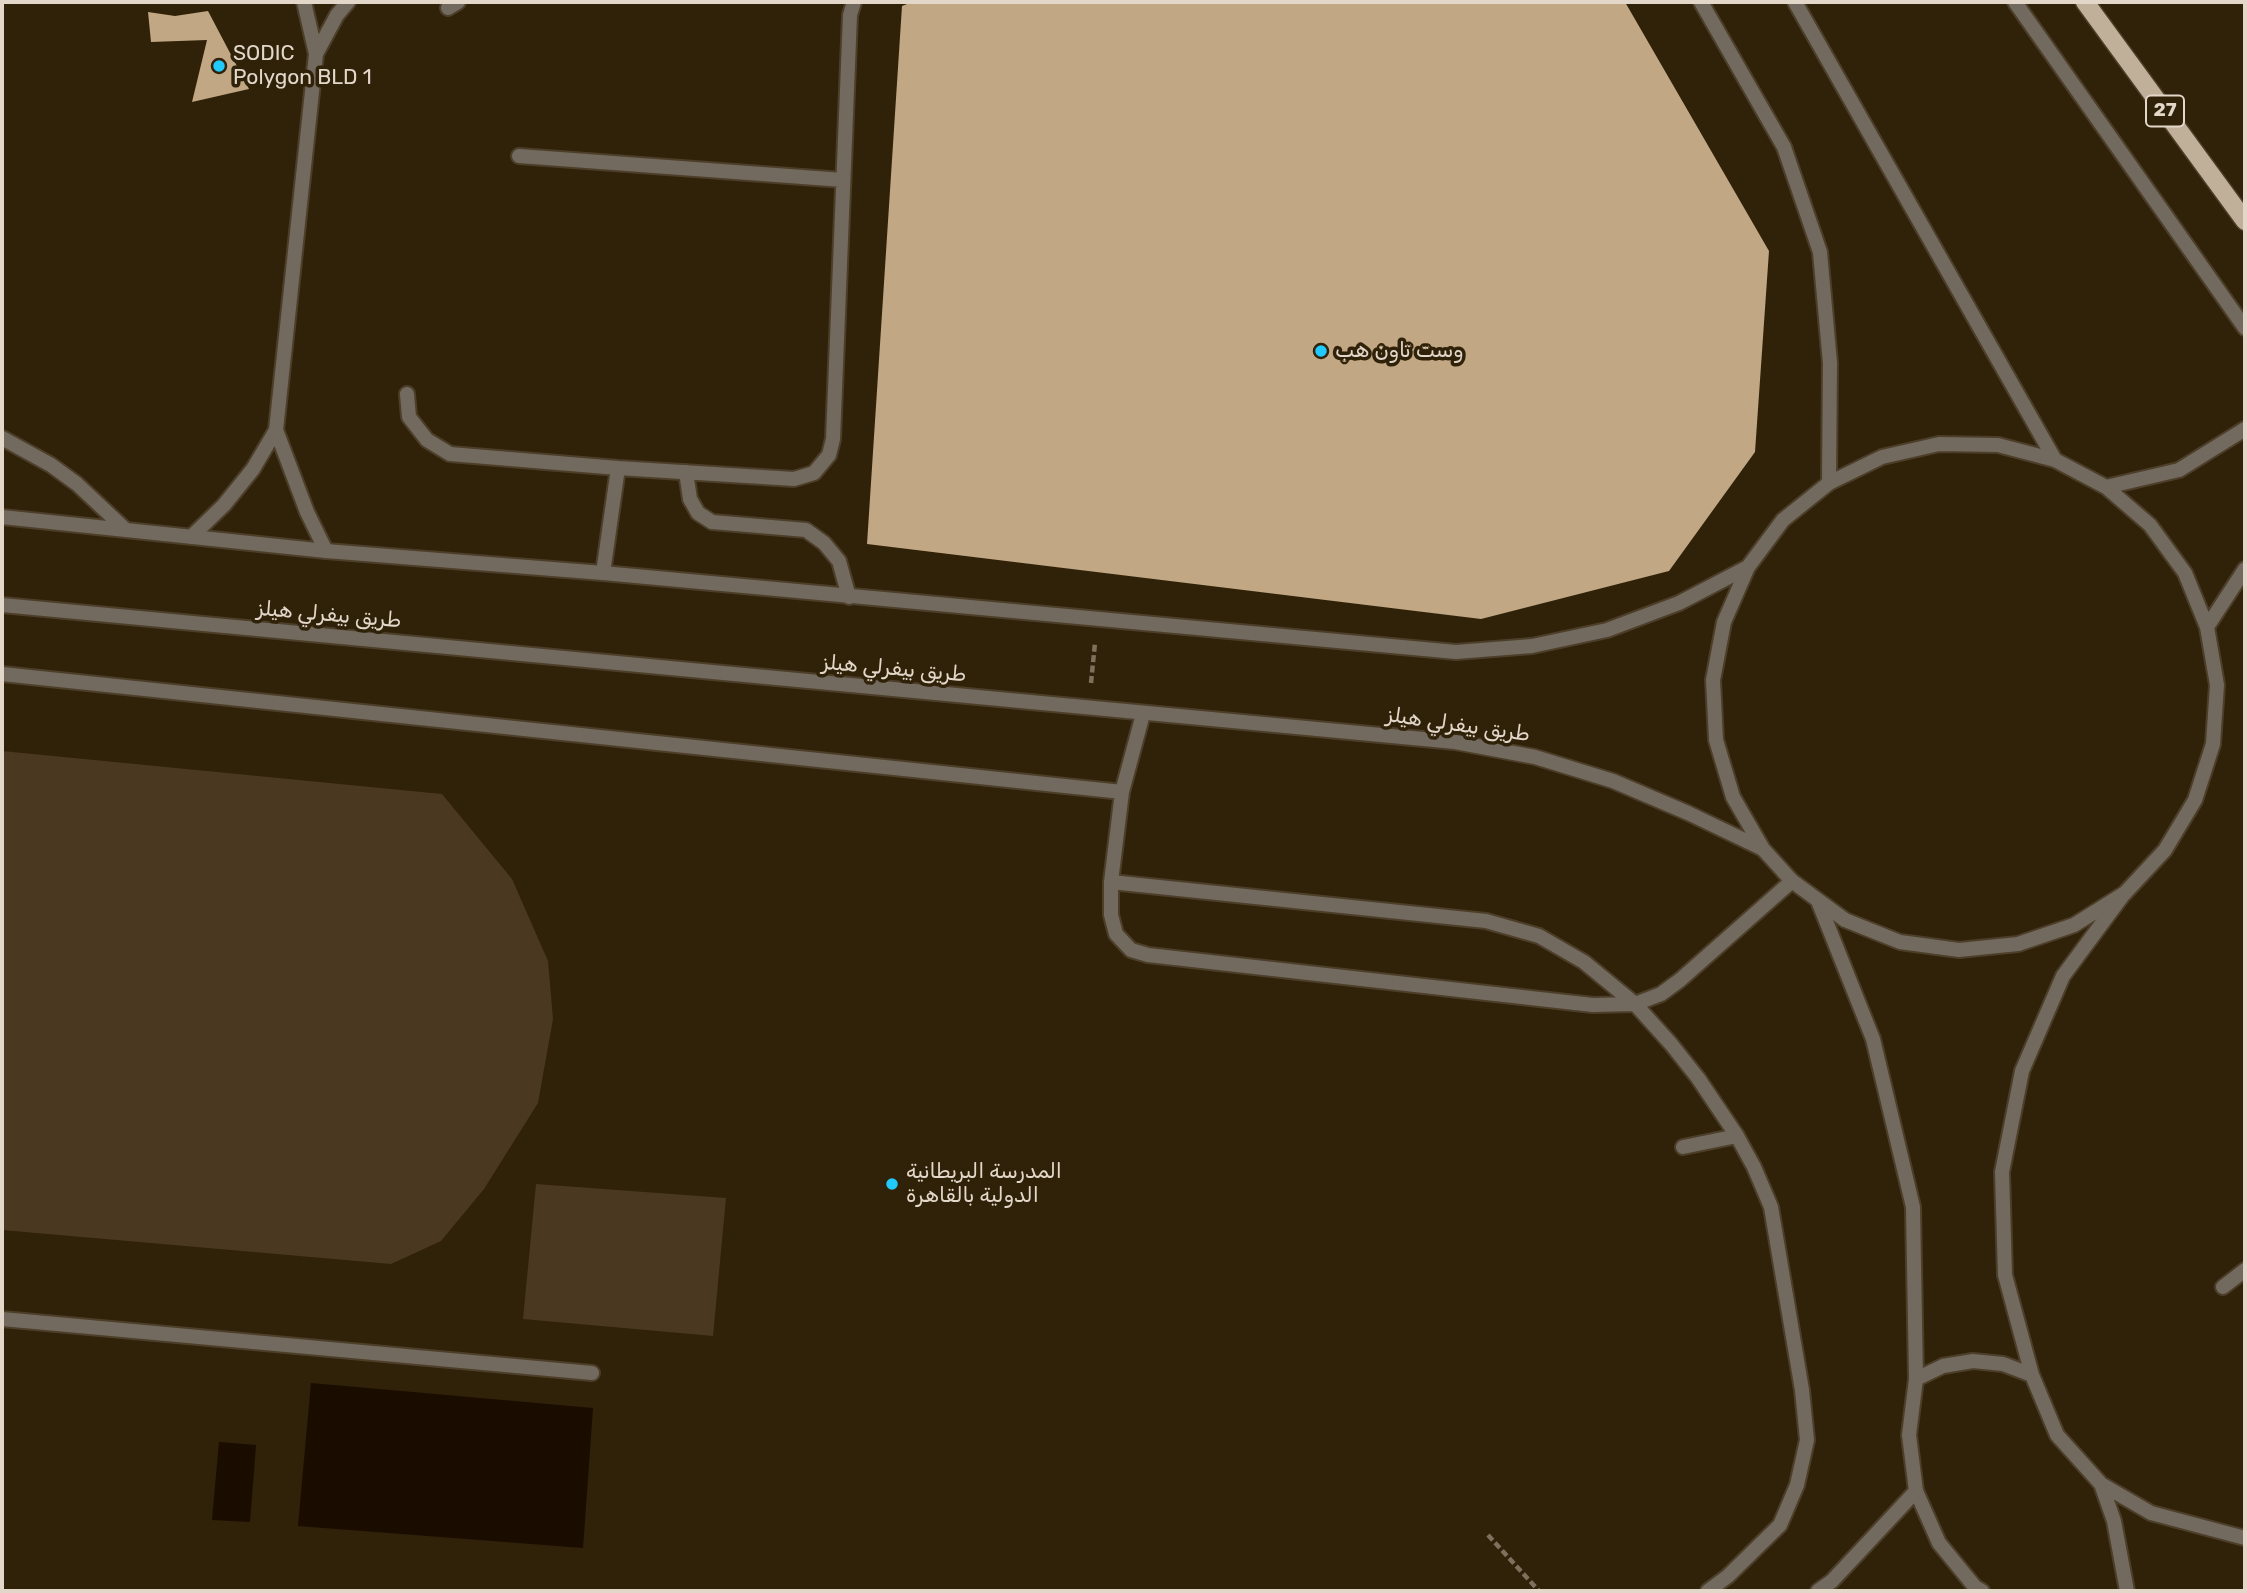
<!DOCTYPE html>
<meta charset="utf-8">
<style>
body{margin:0}
#map{position:relative;width:2247px;height:1593px;overflow:hidden;background:#302109;font-family:Rubik,sans-serif}
canvas{display:block}
.frame{position:absolute;inset:0;border:4px solid #e2d7c9;pointer-events:none}
</style>
<div id="map">
<canvas width="2247" height="1593"></canvas>
<div class="frame"></div>
</div>
<script>
const ctx = document.querySelector('canvas').getContext('2d');
ctx.lineJoin = 'round';
function fillPath(path, color) { ctx.fillStyle = color; ctx.fill(path, 'evenodd'); }
const toPath = rows => new Path2D(rows.map(r => 'M' + r).join(''));
function trace(path, color, width, dash) { ctx.strokeStyle = color; ctx.lineWidth = width; ctx.lineCap = dash ? 'butt' : 'round'; ctx.setLineDash(dash || []); ctx.stroke(path); }
function write(font, color, halo, rows, align = 'center') {
  ctx.font = font + ' Rubik,Cairo,sans-serif'; ctx.lineWidth = 7; ctx.setLineDash([]); ctx.textBaseline = 'middle'; ctx.strokeStyle = halo; ctx.fillStyle = color; for (const [text, x, y, turn = 0] of rows) {
    ctx.save(); ctx.translate(x, y); ctx.rotate((+turn || 0) * Math.PI / 180); ctx.textAlign = isNaN(turn) ? turn : align; if (halo) ctx.strokeText(text, 0, 0); ctx.fillText(text, 0, 0); ctx.restore();
  }
}
fillPath(toPath([
 [2,751,442,794,512,879,548,961,553,1019,538,1103,484,1189,441,1241,391,1264,2,1230],
 [536,1184,726,1198,713,1336,523,1319]
]), '#4a3920');
fillPath(toPath([
 [311,1383,593,1408,583,1548,298,1526],
 [219,1442,256,1445,250,1522,212,1520]
]), '#1b0c00');
fillPath(toPath([
 [912,2,1625,2,1769,251,1755,452,1669,571,1481,619,867,544,902,6],
 [208,11,249,89,192,102,207,40,151,42,148,12,175,16]
]), '#c1a783');
const service = toPath([
 [448,8,458,2],
 [519,156,843,180],
 [407,394,409,417,427,440,450,454,618,468,794,479,814,473,829,455,833,439,850,15,854,2],
 [2,438,51,465,77,484,126,530],
 [686,472,690,499,698,513,712,522,806,530,824,543,839,561,849,597],
 [603,573,618,468],
 [2,674,1122,792],
 [1143,714,1122,792,1111,882,1111,915,1116,934,1131,950,1148,955,1593,1005,1635,1004,1661,994,1680,980,1792,881],
 [1111,882,1486,921,1539,936,1584,962,1635,1004,1671,1044,1698,1078,1737,1136,1754,1167,1771,1207,1802,1390,1807,1440,1797,1485,1780,1525,1728,1576,1708,1591],
 [1683,1147,1737,1136],
 [2223,1287,2245,1270],
 [2,1319,592,1373],
 [1818,1591,1832,1581,1916,1491]
]);
const minor = toPath([
 [304,2,316,54,276,430,307,512,326,551],
 [1701,2,1784,147,1820,252,1830,363,1829,483],
 [1795,2,2055,460],
 [316,54,337,15,348,2],
 [191,537,224,505,253,469,276,430],
 [2123,895,2063,976,2022,1071,2002,1172,2005,1275,2032,1375,2057,1435,2101,1484,2151,1513,2245,1538],
 [1818,901,1873,1039,1913,1207,1916,1379,1909,1435,1916,1491,1939,1543,1975,1587,1982,1591],
 [1916,1379,1943,1366,1973,1361,2003,1364,2032,1375],
 [2101,1484,2114,1521,2127,1591]
]);
const tertiary = toPath([
 [2015,2,2245,328],
 [2106,487,2179,470,2245,429],
 [2,517,326,551,603,573,1456,652,1532,646,1607,630,1679,603,1748,567],
 [2,605,1455,742,1535,757,1613,781,1688,813,1763,849,1792,881,1845,920,1900,942,1959,950,2018,944,2074,925,2125,893,2165,850,2195,800,2213,744,2217,685,2207,627,2185,573,2150,525,2106,487,2055,460,1998,445,1939,444,1882,457,1829,483,1783,520,1748,567,1724,622,1713,680,1716,740,1733,797,1763,849],
 [2207,627,2245,569]
]);
const primary = toPath([
 [2085,2,2245,221]
]);
trace(service, '#4c3e28', 18);
trace(minor, '#4c3e28', 18);
trace(tertiary, '#4c3e28', 18);
trace(primary, '#4c3e28', 21);
trace(toPath([
 [1091,683,1095,643],
 [1488,1535,1539,1591]
]), '#7d705c', 4.5, [7, 3.5]);
trace(service, '#726a5f', 14);
trace(minor, '#726a5f', 14);
trace(tertiary, '#726a5f', 14);
trace(primary, '#c1b099', 18);
for (const [x, y, r, color] of [
 [219,66,7,"#21c9fd"],
 [1321,351,7,"#21c9fd"],
 [892,1184,7,"#21c9fd"]
]) { const dot = new Path2D(); dot.arc(x, y, r, 0, 2 * Math.PI); ctx.fillStyle = color; ctx.fill(dot); trace(dot, '#302109', 2.5); }
for (const [x, y, w] of [
 [2165,111,38]
]) { const box = new Path2D(); box.roundRect(x - w / 2, y - 15.5, w, 31, 5); ctx.fillStyle = '#302109'; ctx.fill(box); trace(box, '#e2d7c9', 2); }
write('bold 19px', '#e2d7c9', null, [
 ["27",2165,111]
]);
write('21px', '#e2d7c9', '#302109', [
 ["SODIC",233,54],
 ["Polygon BLD 1",233,78],
 ["وست تاون هب",1335,351],
 ["المدرسة البريطانية",906,1172],
 ["الدولية بالقاهرة",906,1196]
], 'left');
write('21px', '#e2d7c9', '#302109', [
 ["طريق بيفرلي هيلز",329,615,5],
 ["طريق بيفرلي هيلز",894,669,5],
 ["طريق بيفرلي هيلز",1458,725,8]
]);
</script>
